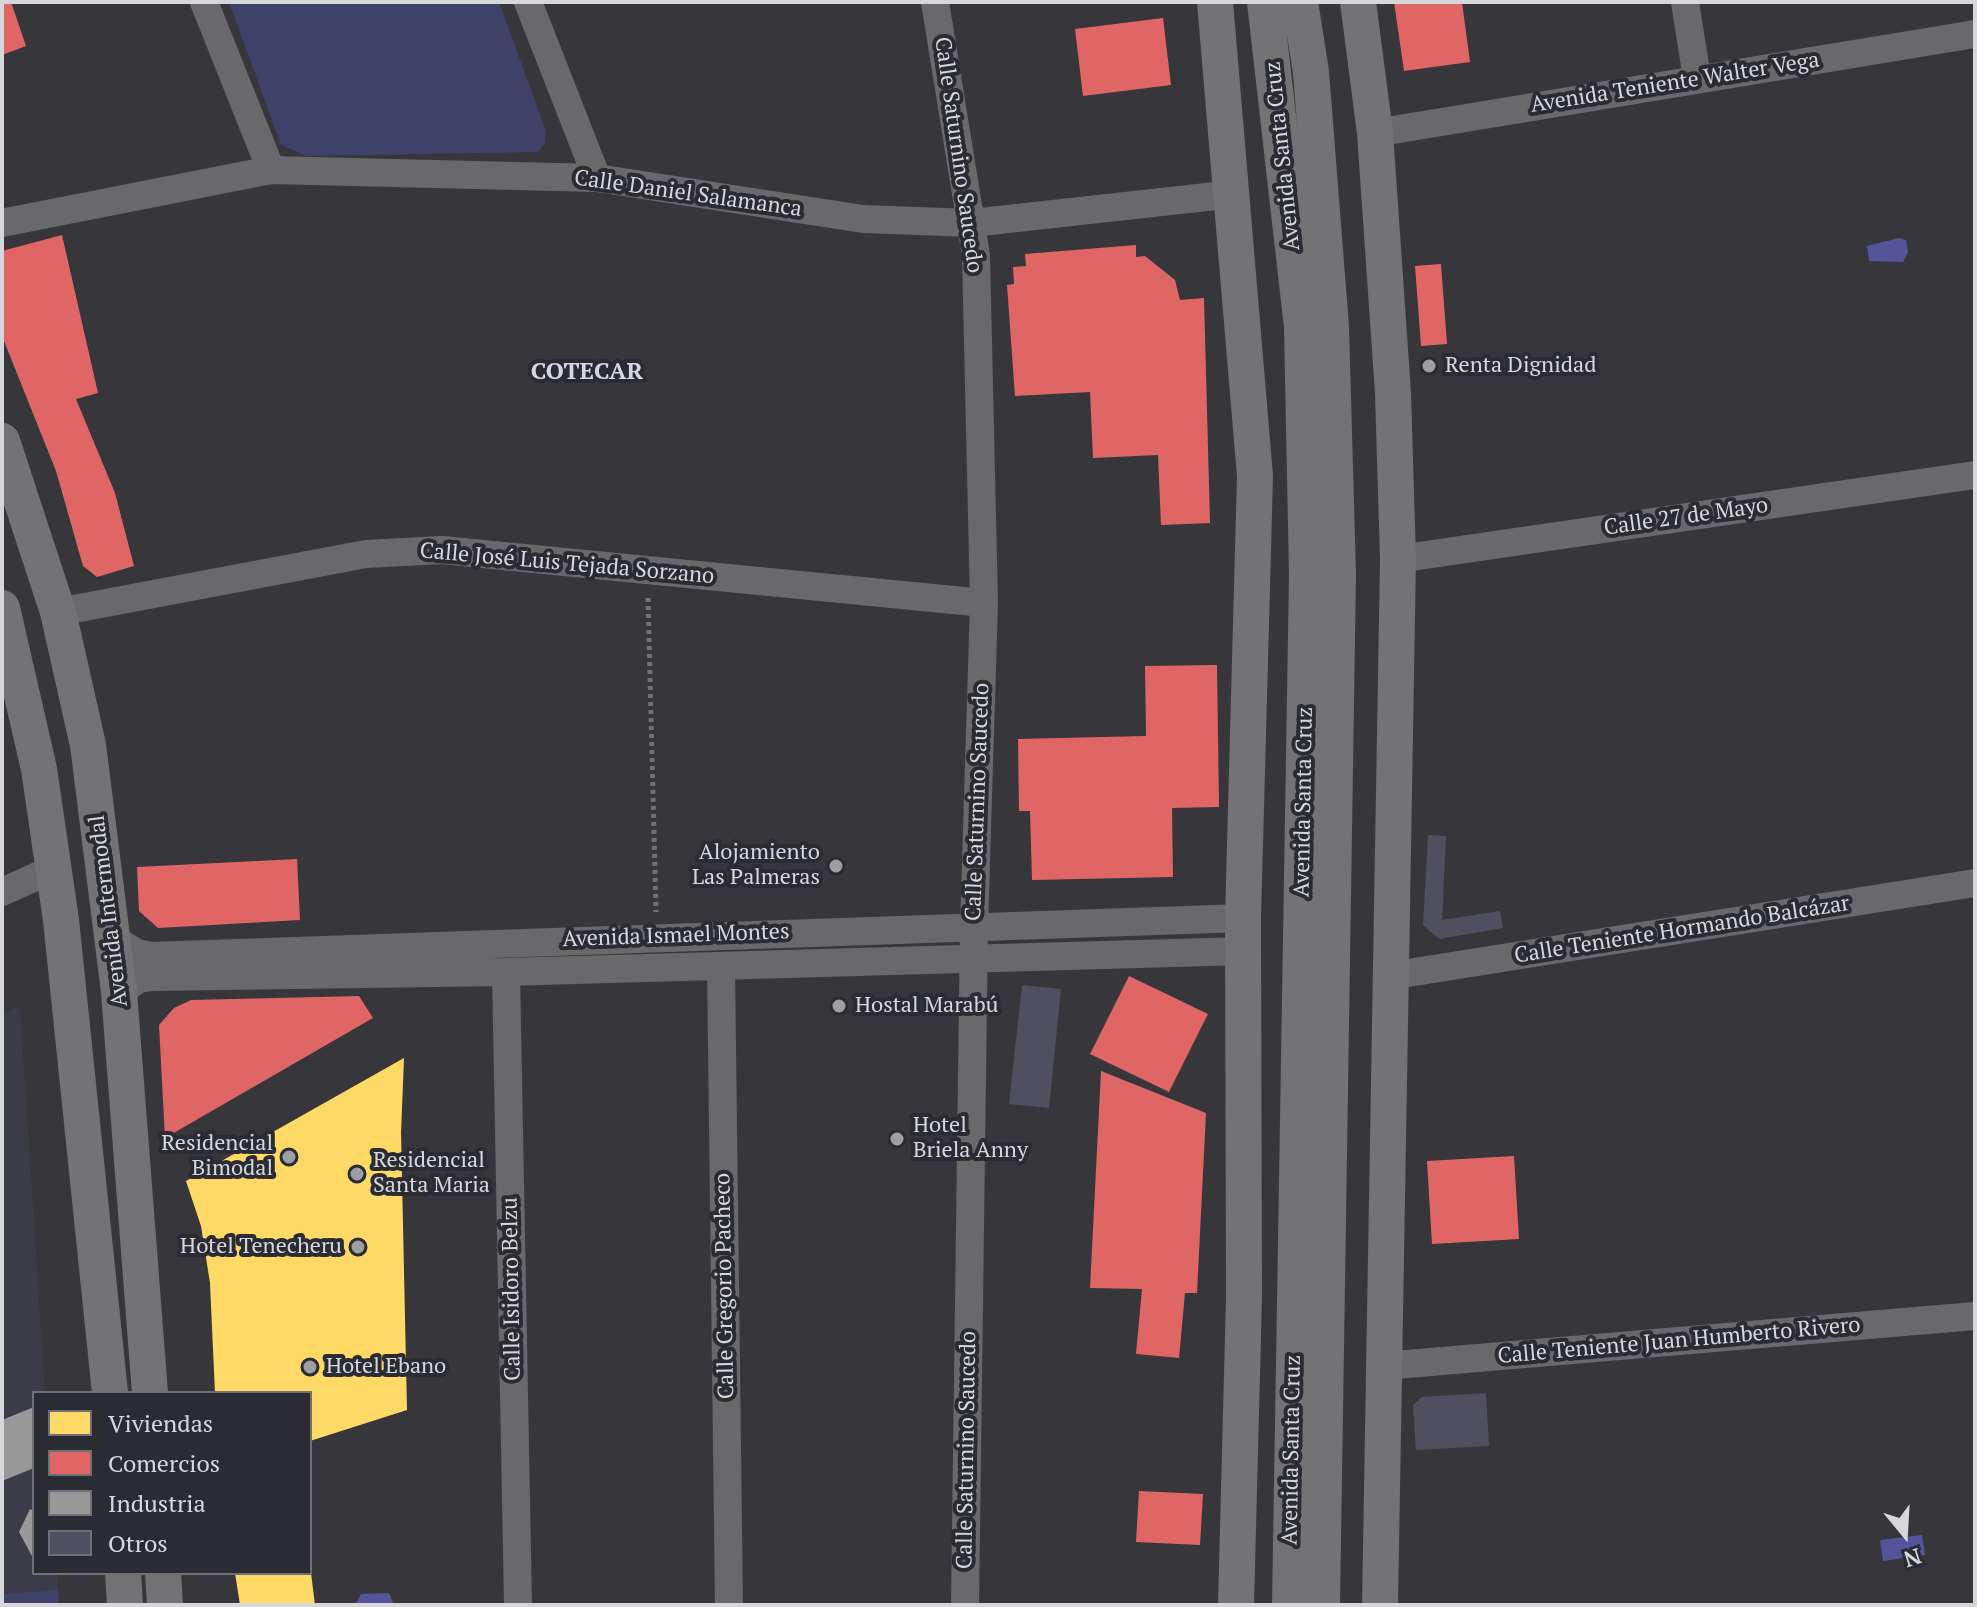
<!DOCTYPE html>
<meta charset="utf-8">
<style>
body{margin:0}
#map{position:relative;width:1977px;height:1607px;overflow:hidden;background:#37373b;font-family:"PT Serif",serif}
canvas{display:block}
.frame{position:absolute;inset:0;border:4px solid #d6d7db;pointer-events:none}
.legend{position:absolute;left:32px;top:1391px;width:280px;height:184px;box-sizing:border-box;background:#2b2c33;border:2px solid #6f7076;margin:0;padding:10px 14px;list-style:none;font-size:24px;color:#d6d7db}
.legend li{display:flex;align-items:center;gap:16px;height:40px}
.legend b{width:40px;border:2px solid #6f7076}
.north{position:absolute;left:1865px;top:1495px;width:80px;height:80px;-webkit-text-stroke:6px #2b2c33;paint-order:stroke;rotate:162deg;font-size:22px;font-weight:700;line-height:32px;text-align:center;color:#d6d7db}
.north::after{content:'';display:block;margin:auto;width:28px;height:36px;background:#d6d7db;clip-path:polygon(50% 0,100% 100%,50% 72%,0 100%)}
</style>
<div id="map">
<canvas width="1977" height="1607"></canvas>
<div class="frame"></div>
<ul class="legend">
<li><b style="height:22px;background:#ffd966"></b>Viviendas</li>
<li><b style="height:22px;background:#e06666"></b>Comercios</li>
<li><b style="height:22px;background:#999"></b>Industria</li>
<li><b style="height:22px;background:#504f5f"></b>Otros</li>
</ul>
<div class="north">N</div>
</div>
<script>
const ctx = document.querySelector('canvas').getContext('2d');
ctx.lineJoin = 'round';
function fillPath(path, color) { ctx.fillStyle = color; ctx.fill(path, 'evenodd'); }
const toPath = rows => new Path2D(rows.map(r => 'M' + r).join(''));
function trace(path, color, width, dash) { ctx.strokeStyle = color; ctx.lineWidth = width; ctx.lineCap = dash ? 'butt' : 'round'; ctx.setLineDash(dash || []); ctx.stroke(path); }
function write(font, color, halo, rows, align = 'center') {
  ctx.font = font + ' "PT Serif",serif'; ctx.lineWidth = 8; ctx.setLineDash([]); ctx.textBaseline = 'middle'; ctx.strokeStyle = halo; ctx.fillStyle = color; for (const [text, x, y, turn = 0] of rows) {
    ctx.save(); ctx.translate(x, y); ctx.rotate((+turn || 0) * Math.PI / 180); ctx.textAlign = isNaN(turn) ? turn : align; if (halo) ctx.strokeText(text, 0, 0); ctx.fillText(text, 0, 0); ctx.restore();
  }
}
fillPath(toPath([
 [20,1006,45,1393,34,1393,34,1573,57,1573,59,1605,2,1605,2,1014]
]), '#3b3c48');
fillPath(toPath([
 [229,2,499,2,546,131,545,143,538,152,307,156,281,145],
 [58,1590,59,1605,2,1605,2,1594]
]), '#3f4168');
fillPath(toPath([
 [1899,238,1906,240,1908,252,1903,262,1869,261,1867,246],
 [1922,1535,1925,1555,1883,1561,1880,1540],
 [389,1593,394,1605,355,1605,361,1594]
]), '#54549a');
fillPath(toPath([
 [404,1058,401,1133,407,1410,310,1441,310,1393,215,1393,210,1283,201,1226,186,1181],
 [235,1573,311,1573,315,1605,240,1605]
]), '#ffd966');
fillPath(toPath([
 [2,2,11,2,26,46,2,55],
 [1394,2,1462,2,1470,62,1404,71],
 [1163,18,1171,85,1083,96,1075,29],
 [62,235,98,393,76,399,115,493,134,566,97,577,83,566,56,471,2,336,2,251],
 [1136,245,1136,257,1145,256,1175,280,1180,300,1204,298,1210,523,1161,525,1158,455,1093,458,1090,392,1015,396,1007,285,1014,284,1013,267,1026,266,1025,254],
 [1441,264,1447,344,1421,346,1415,266],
 [1217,665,1219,807,1172,808,1173,877,1032,880,1030,811,1019,811,1018,739,1146,736,1145,666],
 [297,859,300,920,158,928,139,911,137,867],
 [1129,976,1208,1014,1169,1092,1090,1054],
 [359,996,373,1018,165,1138,159,1025,174,1008,191,1000],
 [1101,1071,1206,1113,1197,1293,1185,1293,1179,1358,1136,1354,1142,1289,1090,1288],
 [1514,1156,1519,1239,1432,1244,1427,1161],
 [1139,1491,1203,1494,1200,1545,1136,1542]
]), '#e06666');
fillPath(toPath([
 [34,1407,34,1468,2,1481,2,1420],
 [30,1509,34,1511,34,1560,19,1532]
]), '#999');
fillPath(toPath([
 [1428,835,1446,836,1442,920,1500,911,1503,928,1439,939,1423,925],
 [1022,985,1061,989,1049,1108,1009,1104],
 [1486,1393,1489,1446,1416,1450,1413,1405,1422,1397]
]), '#504f5f');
trace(toPath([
 [648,598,656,912]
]), '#727273', 5, [4, 4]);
trace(toPath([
 [204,2,271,170],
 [528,2,597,178],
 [935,2,976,255,984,603,974,926,965,1605],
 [1685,2,1697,78],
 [1375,133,1975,34],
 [2,223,271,170,597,178,863,219,972,223,1234,194],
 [1398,559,1975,475],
 [58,612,366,554,442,550,984,603],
 [2,892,53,869],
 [114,939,137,953,151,956,1243,918],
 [721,966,729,1605],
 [506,972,518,1605],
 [1389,976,1975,883],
 [119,992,139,979,153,977,506,972,1244,951],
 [1383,1366,1975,1316]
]), '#69696b', 28);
trace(toPath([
 [1215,2,1255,476,1243,918,1244,1297,1236,1605],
 [1265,2,1302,327,1307,574,1290,1605],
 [1300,2,1311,72,1331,327,1338,574,1322,1605],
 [1358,2,1375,133,1393,393,1398,559,1380,1605],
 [2,441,58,612,88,745,119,992,150,1393],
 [2,608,39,769,61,920,110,1393],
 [123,1573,125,1605],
 [163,1573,165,1605]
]), '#737375', 36);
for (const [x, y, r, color] of [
 [1429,366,8,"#9e9fa3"],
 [836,866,8,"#9e9fa3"],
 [839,1006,8,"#9e9fa3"],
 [897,1139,8,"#9e9fa3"],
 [289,1157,8,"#9e9fa3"],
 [357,1174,8,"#9e9fa3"],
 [358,1247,8,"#9e9fa3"],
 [310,1367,8,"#9e9fa3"]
]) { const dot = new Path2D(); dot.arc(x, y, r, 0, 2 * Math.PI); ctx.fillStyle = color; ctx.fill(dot); trace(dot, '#2b2c33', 3); }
write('22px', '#d6d7db', '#2b2c33', [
 ["Avenida Teniente Walter Vega",1675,83,-9],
 ["Calle Saturnino Saucedo",958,155,82],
 ["Avenida Santa Cruz",1283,156,-96],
 ["Calle Daniel Salamanca",688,194,8],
 ["Calle 27 de Mayo",1686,517,-8],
 ["Calle José Luis Tejada Sorzano",567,564,5],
 ["Calle Saturnino Saucedo",978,802,-88],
 ["Avenida Santa Cruz",1304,802,-89],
 ["Avenida Intermodal",109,911,-97],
 ["Calle Teniente Hormando Balcázar",1682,930,-9],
 ["Avenida Ismael Montes",676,936,-2],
 ["Calle Gregorio Pacheco",725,1286,-91],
 ["Calle Isidoro Belzu",512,1289,-91],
 ["Calle Teniente Juan Humberto Rivero",1679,1341,-5],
 ["Calle Saturnino Saucedo",967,1450,-89],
 ["Avenida Santa Cruz",1292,1450,-89]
]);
write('22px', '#d6d7db', '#2b2c33', [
 ["Renta Dignidad",1445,366],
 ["Alojamiento",820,853,"right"],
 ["Las Palmeras",820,878,"right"],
 ["Hostal Marabú",855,1006],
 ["Hotel",913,1126],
 ["Briela Anny",913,1151],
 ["Residencial",273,1144,"right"],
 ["Bimodal",273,1169,"right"],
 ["Residencial",373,1161],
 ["Santa Maria",373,1186],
 ["Hotel Tenecheru",342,1247,"right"],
 ["Hotel Ebano",326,1367]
], 'left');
write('bold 24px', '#d5d6df', '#2b2c33', [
 ["COTECAR",587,372]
]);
</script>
